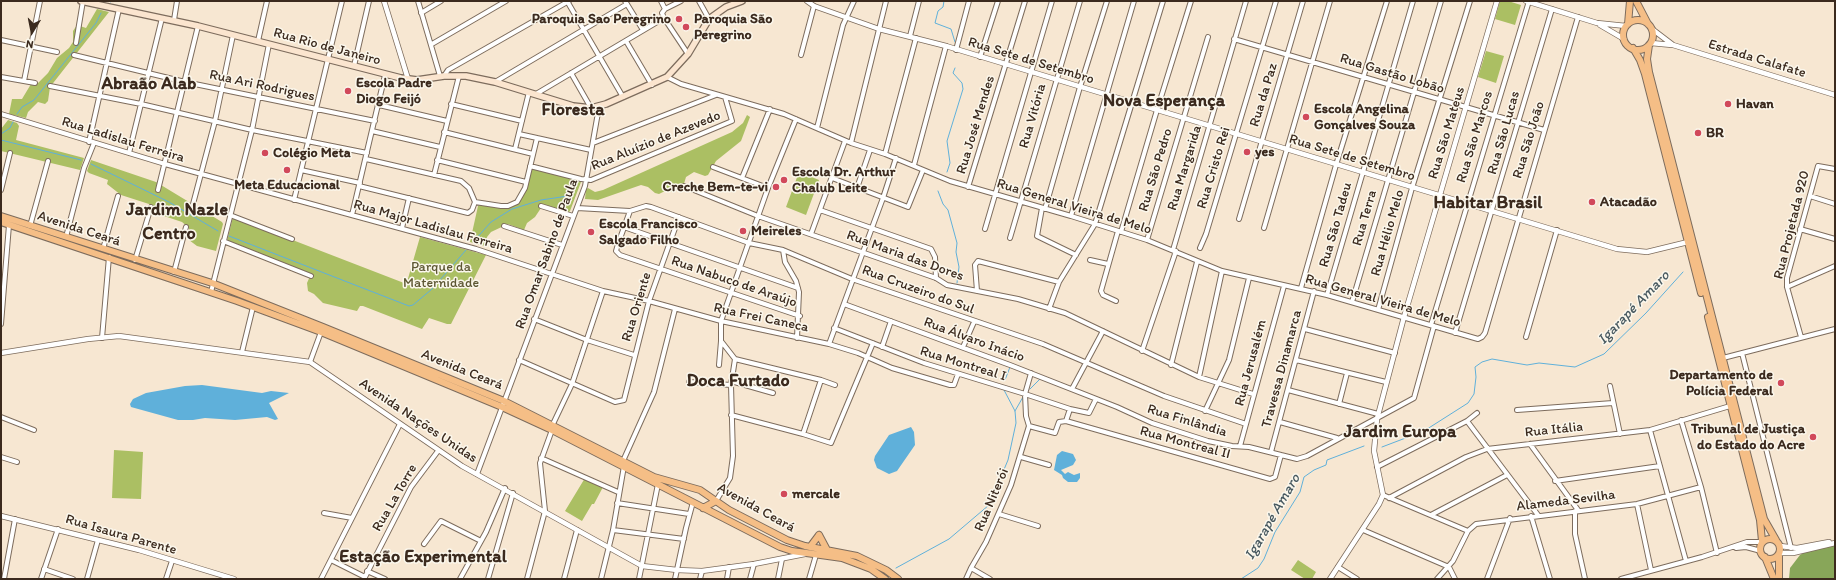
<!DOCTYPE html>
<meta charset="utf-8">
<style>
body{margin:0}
#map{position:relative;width:1836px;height:580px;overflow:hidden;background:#f7e7d2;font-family:Itim,sans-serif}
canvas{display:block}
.frame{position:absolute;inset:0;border:2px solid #3b2a1e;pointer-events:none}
.north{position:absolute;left:12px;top:12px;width:40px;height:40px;-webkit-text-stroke:3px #fbf7ec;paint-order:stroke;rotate:190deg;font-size:11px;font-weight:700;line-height:16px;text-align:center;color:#3b2a1e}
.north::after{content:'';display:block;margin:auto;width:14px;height:18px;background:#3b2a1e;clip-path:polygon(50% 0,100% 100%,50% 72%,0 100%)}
</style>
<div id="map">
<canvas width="1836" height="580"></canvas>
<div class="frame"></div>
<div class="north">N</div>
</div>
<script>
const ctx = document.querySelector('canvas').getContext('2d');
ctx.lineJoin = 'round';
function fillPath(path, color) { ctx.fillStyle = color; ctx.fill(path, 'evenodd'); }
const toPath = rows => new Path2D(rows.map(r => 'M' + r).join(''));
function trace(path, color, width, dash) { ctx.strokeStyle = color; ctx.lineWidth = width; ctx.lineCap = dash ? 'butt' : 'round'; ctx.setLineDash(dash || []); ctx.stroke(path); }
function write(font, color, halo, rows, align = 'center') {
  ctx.font = font + ' Itim,sans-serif'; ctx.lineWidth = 3; ctx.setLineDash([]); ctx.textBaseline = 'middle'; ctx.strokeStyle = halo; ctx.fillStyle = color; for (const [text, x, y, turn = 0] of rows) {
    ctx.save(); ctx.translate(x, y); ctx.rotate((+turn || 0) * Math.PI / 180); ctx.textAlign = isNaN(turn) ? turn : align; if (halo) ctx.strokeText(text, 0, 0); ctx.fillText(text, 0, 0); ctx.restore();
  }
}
fillPath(toPath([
 [1500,1,1508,1,1521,5,1515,25,1495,19],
 [97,9,109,12,50,87,48,101,45,104,38,102,28,112,26,118,9,114,12,99,22,99,31,84,38,83,48,73,57,58,69,48,73,42,73,31,77,25,86,28],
 [1486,51,1504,56,1496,83,1478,77],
 [747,115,750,117,741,141,716,161,708,175,705,176,694,172,686,177,683,187,672,192,663,192,659,194,655,193,648,187,641,185,598,200,585,199,586,189,588,188,595,192,603,190,732,132,743,123],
 [8,120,17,123,19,126,16,140,84,158,80,170,1,151,1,129],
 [91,160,156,182,222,222,223,224,216,251,197,246,189,240,189,228,182,222,158,214,149,204,121,195,107,184,108,180,89,173,87,171],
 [532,167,581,182,570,211,569,212,543,205,535,217,527,223,524,230,508,224,491,232,487,237,485,246,470,242,478,206,480,204,502,207,520,199],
 [799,172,819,180,806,215,786,207],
 [233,217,404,283,407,282,420,237,486,255,451,324,447,324,429,318,422,329,363,306,360,306,357,311,323,303,314,294,308,291,307,283,311,274,227,241],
 [114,450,143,452,141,499,112,498],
 [585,478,603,487,594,504,592,504,582,521,565,511],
 [1298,560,1316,572,1312,579,1305,579,1291,570]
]), '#abbf63');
fillPath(toPath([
 [1835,544,1835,579,1789,579,1790,568,1800,555,1805,552]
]), '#88a659');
fillPath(toPath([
 [202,385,262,393,271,391,289,393,269,403,278,419,275,420,267,417,235,420,205,418,193,420,178,420,131,407,130,404,133,399,146,393,185,386],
 [911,427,914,432,915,445,897,471,889,474,877,468,874,460,875,456,889,435],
 [1062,451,1073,454,1076,460,1073,465,1061,470,1065,474,1068,472,1074,475,1080,473,1080,478,1077,482,1068,482,1063,478,1062,475,1054,470,1057,455]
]), '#5fb0da');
trace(toPath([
 [944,1,943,7,938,11,935,23,951,29,955,42],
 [111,2,112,1],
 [17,114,22,107,34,100,96,23,101,13],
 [1,134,10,128,13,122],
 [1,140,81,160],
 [91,164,169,202,218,231],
 [947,172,950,163,947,141,963,89,962,83,953,73,955,68],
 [938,191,943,204,948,210,957,243,956,252,959,267,957,283],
 [229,236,409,306,413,305,432,289,466,250],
 [474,241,491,222,512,209,541,200,568,196],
 [1005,380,1010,367],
 [1030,389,1040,379],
 [1015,411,1023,397],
 [1382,447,1424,431,1468,403,1474,394,1476,377,1475,367,1482,362,1492,359,1527,365,1539,363,1575,367,1604,354,1646,313,1683,272],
 [896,568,949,539,989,505,1008,460,1016,423,1015,411,1004,390],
 [1241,579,1258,568,1264,559,1275,532,1300,492,1304,477,1314,470,1326,465,1327,460,1364,446]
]), '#5fb0da', 1);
const minor = toPath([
 [418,1,440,76],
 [567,1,623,97],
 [625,1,643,30],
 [661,1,665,9,662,13,664,18,688,54],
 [699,1,709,19],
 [665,9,681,1],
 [421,13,441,1],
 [174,20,177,1],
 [910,36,919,1],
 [1234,39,1544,130],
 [1,40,57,52],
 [258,41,267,1],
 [626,41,652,85],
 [76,43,83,1],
 [432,44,506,1],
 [956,50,969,1],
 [74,55,185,82,375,121],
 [801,55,814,6],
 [980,57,998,1],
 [354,66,369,1],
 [571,73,591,108],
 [444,76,448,70,569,1],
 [1,77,35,83],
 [667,77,681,84,784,114,851,143,885,154,950,181,1071,216,1147,240,1222,271,1327,295,1478,339,1482,337,1485,333,1578,17],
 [24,81,40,1],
 [495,82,627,4],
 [50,86,141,104,252,130,367,153],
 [536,94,664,18],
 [451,104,522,121],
 [379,105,447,121],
 [1,114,165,164,476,249,603,291,649,301,721,321,829,344,858,353,892,368,950,385,954,385,958,374],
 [817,128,843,25,854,1],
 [372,131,440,147],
 [444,132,533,154],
 [519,134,591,150],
 [89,142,119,9],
 [593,143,716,95],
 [851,143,886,1],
 [515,149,529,92],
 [129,153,162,18],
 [885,154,916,38],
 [366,159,461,181,469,188,475,202],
 [437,160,526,182],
 [914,165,946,46],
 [530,166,581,179,591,180,732,121,725,97],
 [713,167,768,188],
 [301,170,360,183],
 [434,175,459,76],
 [742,178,770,109],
 [832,178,908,207,923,170],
 [359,186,468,213,472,210,475,202],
 [684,186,758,216,936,278,947,285,1018,299,1065,313,1199,377,1253,394],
 [968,187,1025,1],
 [857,188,870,150],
 [1,190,10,153],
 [158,190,198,26],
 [1810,196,1835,204],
 [294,200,342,1],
 [475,202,501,206,508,206,517,202,525,188,537,138],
 [193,204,215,121,233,35],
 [541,206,573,216],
 [577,208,630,211,646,206,651,207,749,243,783,250,852,279,1043,344,1164,396,1246,424],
 [1042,208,1037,236,1076,255],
 [1045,209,1080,87,1107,1],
 [820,210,931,249,935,257,936,278],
 [630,211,618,244,616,251,620,255,800,316],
 [230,215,292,239],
 [352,215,385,75],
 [1071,216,1134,1],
 [1239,219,1303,1],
 [30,226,48,161],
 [504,226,562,245],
 [624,227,798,288],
 [402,228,409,198],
 [1264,228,1330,1],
 [985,229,1052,1],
 [1800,229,1835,239],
 [1121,232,1157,110,1191,1],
 [811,234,845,141],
 [66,237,84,168,94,143],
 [1010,238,1080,1],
 [1147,240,1208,37],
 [223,241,311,276],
 [1200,248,1206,234,1276,1],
 [103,249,118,196],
 [783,250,785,262,796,281,799,292,797,338],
 [1173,250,1246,1],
 [135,260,151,207],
 [1090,260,1108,264],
 [174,272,186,227],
 [1787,287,1835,266],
 [1301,288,1336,165,1387,1],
 [977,291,975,265,978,261,1059,282],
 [211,292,252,130,269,44],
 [1327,295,1413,1],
 [1116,301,1103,295,1101,291,1118,231],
 [1352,302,1441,1],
 [844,304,1010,365,1117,407,1152,423,1208,441,1232,446,1249,447,1297,459,1307,456,1414,398,1434,326],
 [1049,309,1059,282,1095,224,1163,1],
 [1378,310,1412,188,1470,1],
 [534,319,587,340,634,355],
 [1,324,9,225],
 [1431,325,1529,1],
 [834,328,924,363,1025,394,1070,409,1089,413,1096,399],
 [1305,329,1395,353],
 [1455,333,1552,9],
 [1526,337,1557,230],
 [1801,337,1787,287,1787,278,1818,166,1835,169],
 [102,338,109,257],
 [829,344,883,198,896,158],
 [882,347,891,321],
 [963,347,974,322],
 [1142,351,1176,251],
 [242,352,253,307],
 [1742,353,1791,548],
 [1723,358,1835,329],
 [735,359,821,380,835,385],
 [519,360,615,402,624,400,649,301,679,217],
 [1296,360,1386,382],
 [310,362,321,332],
 [719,365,721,341],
 [1171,365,1197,262],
 [1199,377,1222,271],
 [731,381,773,393],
 [689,382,731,385],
 [1610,386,1620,434],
 [1072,389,1103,331],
 [1288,390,1378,414],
 [1339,404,1347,373],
 [1517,410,1613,403],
 [1205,411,1229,360,1249,278],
 [731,415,803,434,831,443,873,343],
 [1,417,34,430],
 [1681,420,1701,487,1717,553],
 [1066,421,1270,479,1275,477,1281,455],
 [1467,421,1538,515],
 [1280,422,1337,438],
 [553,424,572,384,603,291],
 [1029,426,1055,433,1059,422,1066,421,1070,409],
 [1029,426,1026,416,1025,394,1031,373],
 [1650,430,1686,561],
 [803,434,821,380],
 [1530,444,1578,510],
 [1240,446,1284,286],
 [1271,452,1314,291],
 [1,457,17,462],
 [1021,457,1049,465],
 [541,458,618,492],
 [623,461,654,392,675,309],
 [1377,467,1467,421,1477,413],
 [477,474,585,186,599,107],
 [1555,481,1660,466],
 [1383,495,1468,531],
 [1389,498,1466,457,1487,449,1650,430,1730,406],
 [716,501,730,478,733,456,731,385,735,359,721,341,721,321,768,188,796,119],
 [617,503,689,514],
 [1637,504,1651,570],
 [1575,511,1575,534,1585,579],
 [324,513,352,518],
 [999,514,1038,526],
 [1431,515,1507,475],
 [1531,516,1550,579],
 [613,530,684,539],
 [1363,530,1449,567,1455,579],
 [424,544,441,521,481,541],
 [1736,548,1746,547,1761,551],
 [331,560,365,577],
 [1338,567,1357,579],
 [971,568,990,579],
 [44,569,73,579],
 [367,571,385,579],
 [4,579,15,519],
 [41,579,58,529],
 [87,579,98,540],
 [166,579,172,561],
 [321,579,400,424],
 [364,579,411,487,438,451],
 [460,579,486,532,505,488],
 [488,579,513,493],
 [527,579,545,511,540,463,552,430],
 [564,579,577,530],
 [601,579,613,530,624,466],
 [639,579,658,484],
 [675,579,686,528,693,502],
 [700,579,702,571],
 [727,579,729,567],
 [750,579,754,564],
 [778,579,782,559],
 [809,579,816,555],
 [966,579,971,568,986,542,1011,485,1029,426],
 [1437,579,1453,561,1468,531,1476,524,1637,504,1701,487],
 [1487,579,1510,518],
 [1621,579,1702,557,1747,542,1761,542]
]);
const tertiary = toPath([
 [384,1,408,79],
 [807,1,814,6,879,29,946,46,1617,249,1647,252,1688,242],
 [1526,1,1597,23,1626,26],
 [1600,25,1624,39],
 [1652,29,1673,45,1835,95],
 [1651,43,1672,45],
 [1,353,88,339,119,336,310,362,462,466,642,566,677,570,702,571,754,564,805,554],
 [1,516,139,550,234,579],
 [1780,546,1797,548,1829,542],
 [1780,553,1793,553,1835,543],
 [1330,579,1379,504,1383,495,1374,451,1377,419,1404,317,1497,1]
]);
const secondary = toPath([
 [81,1,198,26,401,78,417,80,444,76,466,76,495,82,573,106,591,108,606,104,667,77,688,54,709,19,726,7,742,1]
]);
const primary = toPath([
 [1636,1,1648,24],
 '1623 35a15 15 0 1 1 30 0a15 15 0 1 1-30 0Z',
 [1628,24,1630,1],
 [1649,45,1647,59,1649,72,1764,519,1776,540],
 [1633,48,1640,60,1645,74,1701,293],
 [1,216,212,283,323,327,504,401,654,477,700,490,729,510,787,540,805,546,857,556,886,570,898,579],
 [1,222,237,301,321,332,502,407,552,430,780,547,792,551,842,558,871,569,885,579],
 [1708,317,1760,520,1762,541],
 [703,508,716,501],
 [819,535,827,550],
 '1760 549a10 10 0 1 1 20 0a10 10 0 1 1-20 0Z',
 [810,547,819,535],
 [1779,556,1779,579],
 [1765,557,1774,579]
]);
trace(minor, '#7d6c5d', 6);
trace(tertiary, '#7d6c5d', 6);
trace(secondary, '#7d6c5d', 8);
trace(primary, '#7d6c5d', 8);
trace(minor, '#fff', 4);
trace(tertiary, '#fff', 4.5);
trace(secondary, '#fbe5cf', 5.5);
trace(primary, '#f5be86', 6);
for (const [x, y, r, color] of [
 [679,19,4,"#d1495b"],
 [686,27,4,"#d1495b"],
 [348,91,4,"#d1495b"],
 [1728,104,4,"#d1495b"],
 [1306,117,4,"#d1495b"],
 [1698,133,4,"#d1495b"],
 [1247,152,4,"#d1495b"],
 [265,153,4,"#d1495b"],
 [287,170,4,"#d1495b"],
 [784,180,4,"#d1495b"],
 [776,187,4,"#d1495b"],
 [1592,202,4,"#d1495b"],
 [743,231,4,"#d1495b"],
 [591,232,4,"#d1495b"],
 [1781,383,4,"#d1495b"],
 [1813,437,4,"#d1495b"],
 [784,494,4,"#d1495b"]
]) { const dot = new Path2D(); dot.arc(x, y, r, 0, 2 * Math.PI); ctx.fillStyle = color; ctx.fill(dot); trace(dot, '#fbf7ec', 1.5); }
write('bold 14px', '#3b2a1e', '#fbf7ec', [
 ["Paroquia Sao Peregrino",671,19,"right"],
 ["Paroquia São",694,19],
 ["Peregrino",694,35],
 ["Escola Padre",356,83],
 ["Diogo Feijó",356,99],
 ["Havan",1736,104],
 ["Escola Angelina",1314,109],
 ["Gonçalves Souza",1314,125],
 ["BR",1706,133],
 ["yes",1255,152],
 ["Colégio Meta",273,153],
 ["Escola Dr. Arthur",792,172],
 ["Chalub Leite",792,188],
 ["Meta Educacional",287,185,"center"],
 ["Creche Bem-te-vi",768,187,"right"],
 ["Atacadão",1600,202],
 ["Escola Francisco",599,224],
 ["Salgado Filho",599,240],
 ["Meireles",751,231],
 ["Departamento de",1773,375,"right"],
 ["Polícia Federal",1773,391,"right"],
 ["Tribunal de Justiça",1805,429,"right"],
 ["do Estado do Acre",1805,445,"right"],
 ["mercale",792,494]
], 'left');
write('14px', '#3b2a1e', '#fbf7ec', [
 ["Rua Rio de Janeiro",327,47,15],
 ["Estrada Calafate",1757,59,17],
 ["Rua Sete de Setembro",1031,61,17],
 ["Rua Gastão Lobão",1392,74,17],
 ["Rua Ari Rodrigues",262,86,12],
 ["Rua da Paz",1264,95,-73],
 ["Rua Vitória",1033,116,-74],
 ["Rua José Mendes",976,125,-73],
 ["Rua São Mateus",1447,133,-73],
 ["Rua São Lucas",1504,133,-74],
 ["Rua São Marcos",1475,137,-73],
 ["Rua Ladislau Ferreira",123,140,17],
 ["Rua São João",1529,140,-73],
 ["Rua Aluízio de Azevedo",656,141,-22],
 ["Rua Sete de Setembro",1352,158,17],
 ["Rua Margarida",1185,168,-73],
 ["Rua Cristo Rei",1214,168,-73],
 ["Rua São Pedro",1156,170,-73],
 ["Rua General Vieira de Melo",1074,207,17],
 ["Rua Terra",1365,218,-74],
 ["Rua São Tadeu",1336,225,-74],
 ["Rua Projetada 920",1792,225,-76],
 ["Rua Major Ladislau Ferreira",433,227,16],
 ["Avenida Ceará",79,229,18],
 ["Rua Hélio Melo",1388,233,-74],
 ["Rua Omar Sabino de Paula",547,254,-70],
 ["Rua Maria das Dores",905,256,20],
 ["Rua Nabuco de Araújo",734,282,19],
 ["Rua Cruzeiro do Sul",918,290,20],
 ["Rua General Vieira de Melo",1383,301,16],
 ["Rua Oriente",637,307,-73],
 ["Rua Frei Caneca",761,318,12],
 ["Rua Álvaro Inácio",974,340,20],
 ["Rua Jerusalém",1251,363,-75],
 ["Rua Montreal I",963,364,17],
 ["Travessa Dinamarca",1282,369,-75],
 ["Avenida Ceará",462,370,22],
 ["Avenida Nações Unidas",418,421,34],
 ["Rua Finlândia",1187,421,17],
 ["Rua Itália",1554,430,-6],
 ["Rua Montreal II",1185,443,15],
 ["Rua La Torre",395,498,-60],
 ["Rua Niterói",992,500,-67],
 ["Alameda Sevilha",1566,501,-7],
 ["Avenida Ceará",756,508,29],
 ["Rua Isaura Parente",121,535,16]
]);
write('14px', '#5d5733', '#fbf7ec', [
 ["Parque da",441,267],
 ["Maternidade",441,283]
]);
write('italic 15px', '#485960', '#fbf7ec', [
 ["Igarapé Amaro",1634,308,-46],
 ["Igarapé Amaro",1273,517,-60]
]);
write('bold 18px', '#3b2a1e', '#fbf7ec', [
 ["Abraão Alab",149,84],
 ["Nova Esperança",1164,101],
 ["Floresta",573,110],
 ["Habitar Brasil",1488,203],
 ["Jardim Nazle",177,210],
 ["Centro",169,234],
 ["Doca Furtado",738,381],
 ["Jardim Europa",1400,432],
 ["Estação Experimental",423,557]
]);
</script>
